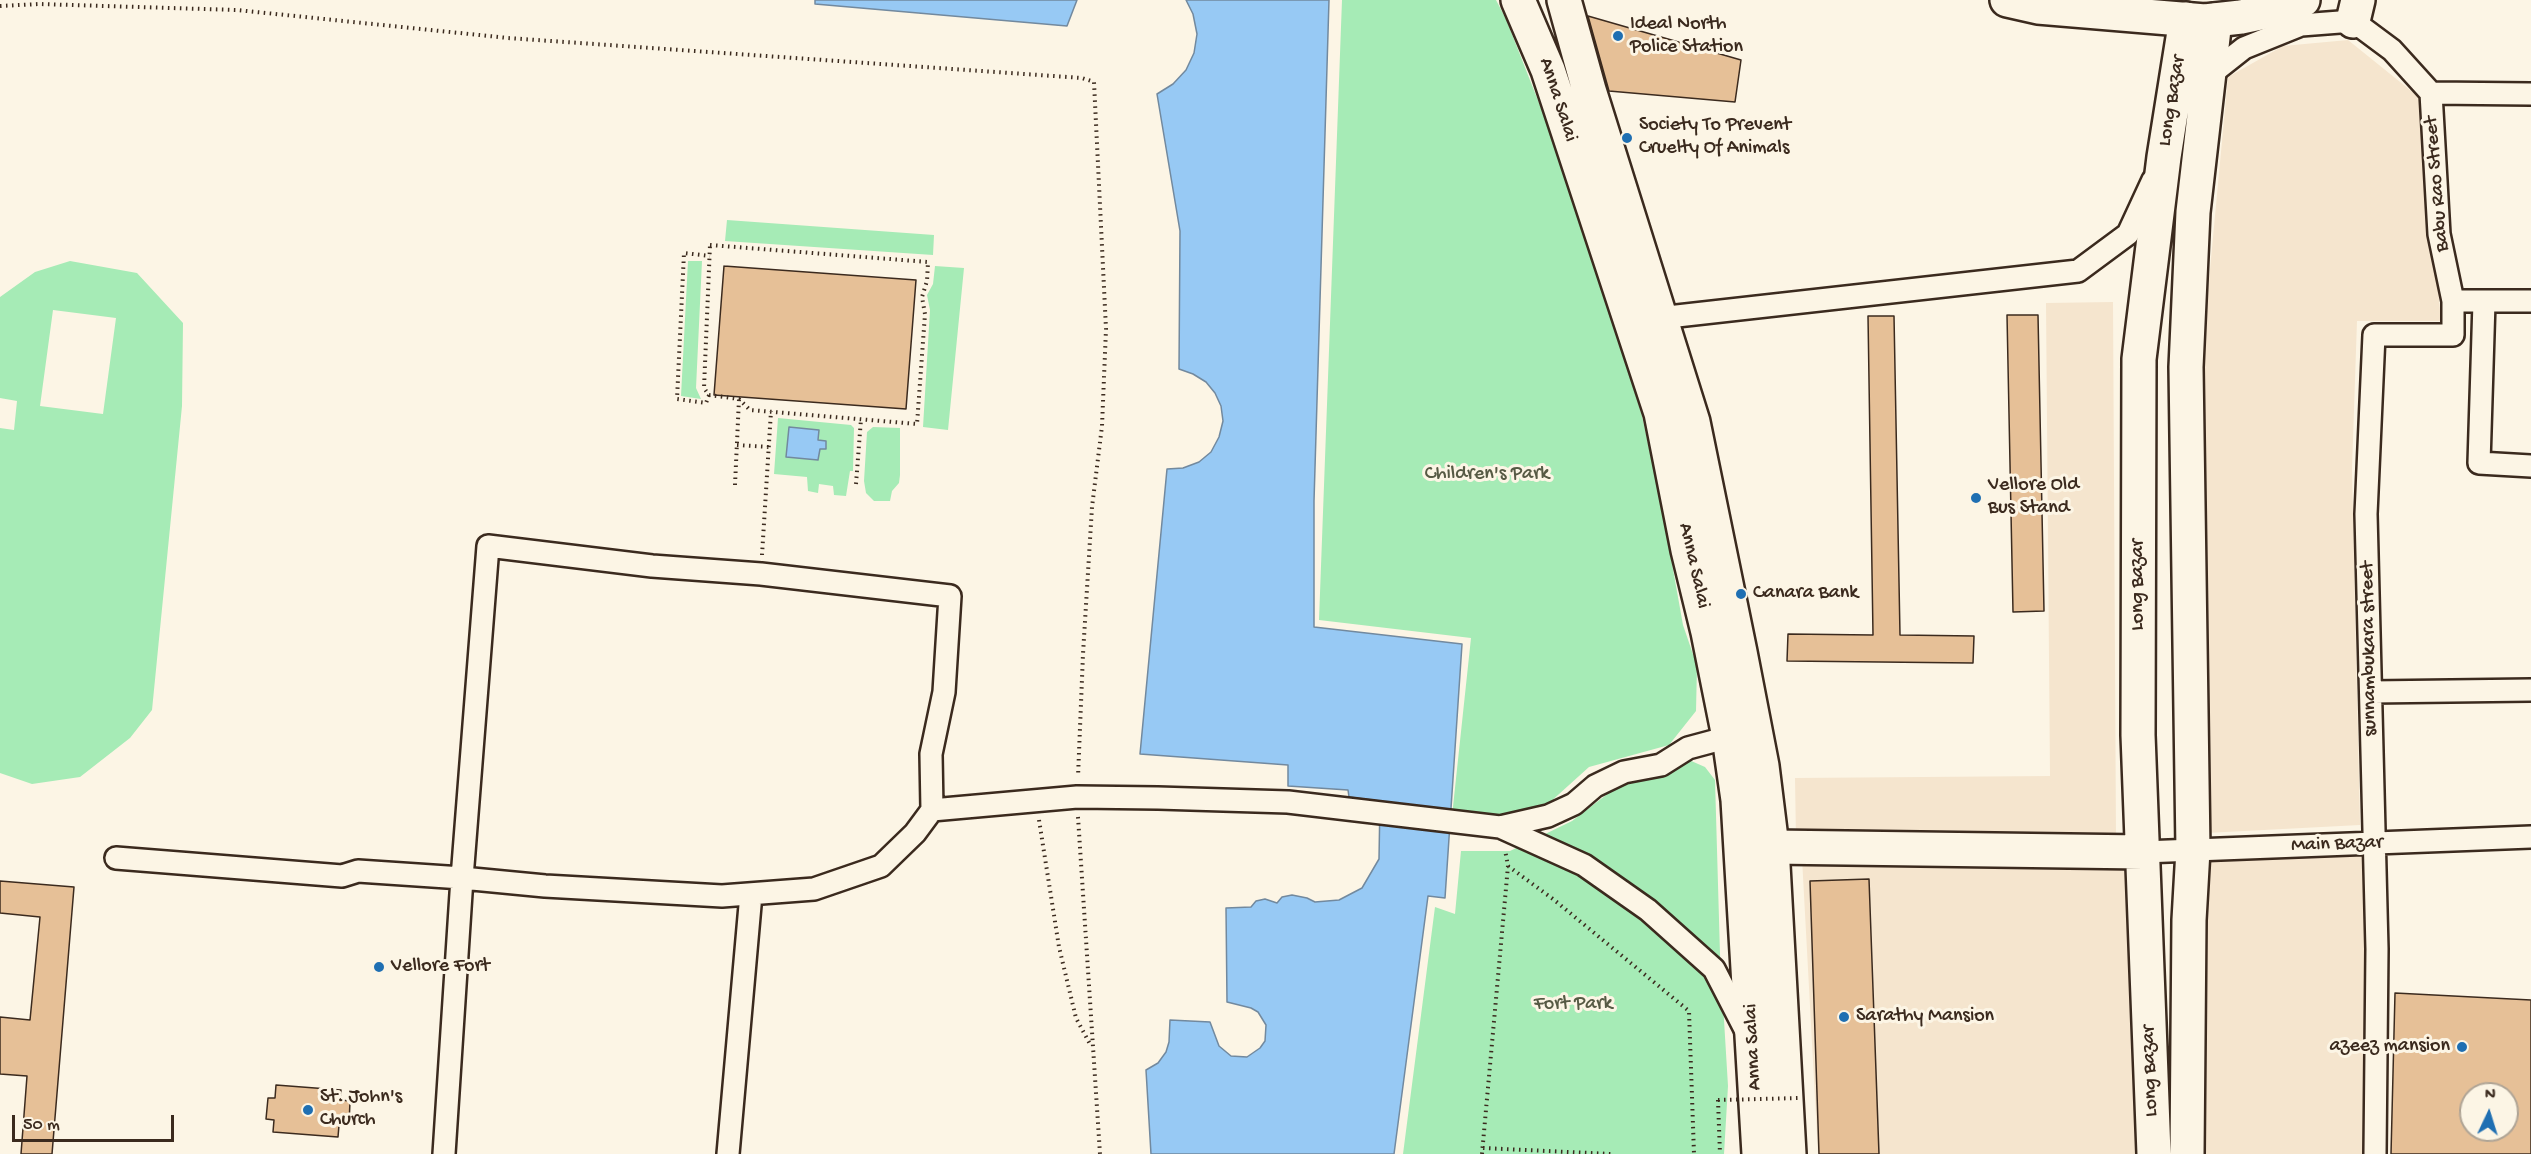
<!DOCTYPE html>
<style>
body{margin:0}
#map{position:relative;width:2531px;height:1154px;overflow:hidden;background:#fcf5e5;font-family:"Gochi Hand",sans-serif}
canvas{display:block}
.north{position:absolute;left:2459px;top:1082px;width:60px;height:60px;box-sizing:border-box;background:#fcf5e5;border:2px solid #afa495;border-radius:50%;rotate:4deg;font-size:16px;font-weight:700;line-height:24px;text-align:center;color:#3b2a1e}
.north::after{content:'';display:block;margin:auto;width:21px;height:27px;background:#1f6fb2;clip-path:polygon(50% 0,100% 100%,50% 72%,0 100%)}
.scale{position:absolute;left:12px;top:1115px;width:162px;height:27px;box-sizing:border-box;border:3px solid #3b2a1e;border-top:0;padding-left:8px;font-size:18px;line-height:21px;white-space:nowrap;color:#3b2a1e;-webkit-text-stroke:4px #fcf5e5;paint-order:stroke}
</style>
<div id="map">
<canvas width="2531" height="1154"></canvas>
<div class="north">N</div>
<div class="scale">50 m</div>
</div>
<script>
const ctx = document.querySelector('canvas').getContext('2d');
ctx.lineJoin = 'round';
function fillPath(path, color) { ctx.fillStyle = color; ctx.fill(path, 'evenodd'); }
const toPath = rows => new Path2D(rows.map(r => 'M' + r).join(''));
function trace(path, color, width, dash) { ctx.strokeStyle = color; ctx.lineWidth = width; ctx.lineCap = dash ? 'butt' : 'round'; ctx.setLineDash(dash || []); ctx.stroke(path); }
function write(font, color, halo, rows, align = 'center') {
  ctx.font = font + ' "Gochi Hand",sans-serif'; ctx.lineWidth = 6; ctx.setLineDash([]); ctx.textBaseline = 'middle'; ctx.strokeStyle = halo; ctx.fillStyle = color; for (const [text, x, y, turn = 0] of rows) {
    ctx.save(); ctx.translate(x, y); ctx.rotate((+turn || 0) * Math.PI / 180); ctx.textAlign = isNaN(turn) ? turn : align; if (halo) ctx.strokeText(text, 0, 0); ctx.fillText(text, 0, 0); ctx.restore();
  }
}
fillPath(toPath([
 [2348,40,2420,98,2441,321,2357,321,2352,469,2360,825,2206,833,2203,344,2228,77,2283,46],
 [2113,302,2116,837,1796,839,1795,778,2050,776,2046,303],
 [2365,854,2366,1154,2202,1154,2207,858],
 [1802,858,2134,862,2145,1154,1818,1154]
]), '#f5e5ce');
fillPath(toPath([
 [1342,0,1496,0,1506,19,1570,182,1642,416,1662,508,1683,625,1697,666,1696,711,1669,745,1589,767,1548,804,1500,819,1452,816,1471,638,1319,620],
 [727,220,934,235,933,255,725,241],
 [70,261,137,273,183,323,182,406,152,710,130,738,80,777,32,784,0,773,0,428,14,430,17,401,0,398,0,297,35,272],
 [53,310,116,318,103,414,40,406],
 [688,261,702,261,696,388,701,399,681,396],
 [935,266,964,268,948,430,923,427,930,310,927,295,933,284],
 [778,418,851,425,854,428,853,471,850,471,846,496,834,495,833,486,819,484,818,493,808,491,807,477,774,474],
 [873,427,900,428,900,475,899,483,892,491,890,501,874,501,866,493,864,481,867,432],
 [1689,760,1705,767,1715,780,1720,954,1728,1086,1724,1154,1403,1154,1435,907,1455,914,1461,851,1510,851,1572,821,1610,792,1631,781]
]), '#a6ebb6');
const water = toPath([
 [815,0,1077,0,1067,26,815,4,815,0],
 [1186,0,1329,0,1314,501,1314,627,1462,644,1445,898,1428,896,1394,1154,1151,1154,1146,1070,1158,1063,1166,1052,1169,1042,1170,1020,1210,1022,1219,1046,1231,1056,1247,1057,1260,1048,1265,1041,1266,1025,1258,1012,1251,1008,1227,1002,1226,908,1251,907,1256,901,1265,899,1277,903,1282,897,1292,895,1307,898,1315,902,1339,900,1362,888,1379,859,1380,801,1349,797,1348,790,1288,786,1288,765,1140,754,1167,469,1183,468,1199,462,1211,452,1219,437,1223,421,1221,406,1215,393,1206,382,1193,374,1179,369,1180,231,1157,94,1173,84,1186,70,1194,53,1197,34,1193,14,1186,0],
 [789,427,819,430,818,440,826,441,826,449,820,449,818,460,786,457,789,427]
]);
fillPath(water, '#97c9f4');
trace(water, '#72899e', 1.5);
const building = toPath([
 [1588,16,1741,60,1735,102,1609,91,1588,16],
 [724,266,916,280,906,409,714,395,724,266],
 [2007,315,2038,315,2044,611,2013,612,2007,315],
 [1868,316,1894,316,1900,635,1974,636,1973,663,1787,661,1788,634,1873,635,1868,316],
 [1869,879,1879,1154,1819,1154,1810,881,1869,879],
 [0,881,74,887,52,1154,21,1154,27,1076,0,1074,0,1017,30,1020,40,917,0,913,0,881],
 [2395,993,2531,1000,2531,1154,2391,1154,2395,993],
 [2471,1094,2507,1094,2507,1130,2471,1130,2471,1094],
 [276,1085,341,1090,340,1100,350,1101,349,1125,339,1125,338,1137,273,1132,274,1120,266,1119,268,1098,275,1098,276,1085]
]);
fillPath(building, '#e6c097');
trace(building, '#3b2a1e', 1.5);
const minor = toPath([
 [2206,78,2244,48,2301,25,2353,21,2392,50,2431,93],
 [2453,301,2439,234,2431,93,2531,94],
 [2484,302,2479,463,2531,466],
 [1659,318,2078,271,2128,234,2153,180],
 [2371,692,2531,690],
 [932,810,915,833,881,866,814,889,722,896,545,886,462,878,488,546,652,566,761,574,950,596,944,692,931,754,932,810,1077,797,1158,798,1288,802,1500,827,1584,865,1648,910,1714,969,1747,1033],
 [1500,827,1548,816,1574,804,1595,786,1624,772,1661,765,1688,748,1729,737],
 [2143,852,2531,837],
 [116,858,342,876,358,871,462,878,444,1154],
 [728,1154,751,894],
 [2375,1154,2377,949,2366,514,2374,335,2453,335,2453,301,2531,301]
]);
const primary = toPath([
 [2353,21,2358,0],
 [1772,847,2143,852],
 [2154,1154,2138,735,2139,359,2164,157,2186,19],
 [2187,1154,2189,920,2193,850,2186,367,2193,212,2215,20]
]);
const trunk = toPath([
 [1518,0,1548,70,1661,413,1688,550,1708,632,1729,737,1738,800,1759,1154],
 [1564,0,1589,90,1693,422,1740,652,1762,766,1772,847,1789,1154],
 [2007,0,2038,7,2205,21,2241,17,2288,7,2303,0]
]);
trace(minor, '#3b2a1e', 26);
trace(primary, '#3b2a1e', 38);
trace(trunk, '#3b2a1e', 38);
trace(toPath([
 [0,6,39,4,237,10,508,38,1082,78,1094,82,1106,329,1102,426,1092,507,1083,654,1078,777],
 [710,245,928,262,927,281,922,297,925,314,917,424,750,410,739,399,709,395,704,388,710,245],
 [709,395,706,403,677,399,684,253,710,256],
 [737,445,769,447],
 [856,484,861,419],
 [735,485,739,399],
 [762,555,771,411],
 [1078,817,1100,1154],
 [1039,820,1059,947,1076,1018,1091,1046],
 [1508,866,1553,899,1689,1011,1694,1154],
 [1718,1100,1720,1154],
 [1483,1148,1611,1154],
 [1482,1154,1508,866,1505,850]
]), '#3b2a1e', 4, [1.5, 4.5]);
trace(minor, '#fcf5e5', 21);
trace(primary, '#fcf5e5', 33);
trace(trunk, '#fcf5e5', 33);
trace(toPath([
 [1718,1100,1801,1098]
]), '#3b2a1e', 4, [1.5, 4.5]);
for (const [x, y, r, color] of [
 [1618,36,6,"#1f6fb2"],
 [1627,138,6,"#1f6fb2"],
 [1976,498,6,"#1f6fb2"],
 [1741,594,6,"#1f6fb2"],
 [379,967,6,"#1f6fb2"],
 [1844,1017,6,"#1f6fb2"],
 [2462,1047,6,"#1f6fb2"],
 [308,1110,6,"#1f6fb2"]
]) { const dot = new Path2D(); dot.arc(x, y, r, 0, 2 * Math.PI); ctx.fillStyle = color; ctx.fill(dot); trace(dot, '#fcf5e5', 2); }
write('20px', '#3b2a1e', '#fcf5e5', [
 ["Ideal North",1630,25],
 ["Police Station",1630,48],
 ["Society To Prevent",1639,126],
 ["Cruelty Of Animals",1639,149],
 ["Vellore Old",1988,486],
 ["Bus Stand",1988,509],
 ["Canara Bank",1753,594],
 ["Vellore Fort",391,967],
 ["Sarathy Mansion",1856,1017],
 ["azeez mansion",2450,1047,"right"],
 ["St. John's",320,1098],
 ["Church",320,1121]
], 'left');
write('20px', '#3b2a1e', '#fcf5e5', [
 ["Anna Salai",1557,100,72],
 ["Long Bazar",2173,101,-81],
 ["Babu Rao Street",2438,184,-95],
 ["Anna Salai",1693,566,77],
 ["Long Bazar",2139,585,-90],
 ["sunnambukara street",2370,649,-91],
 ["Main Bazar",2337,845,-2],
 ["Anna Salai",1754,1047,-93],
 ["Long Bazar",2151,1071,-92]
]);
write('20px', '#565a44', '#fcf5e5', [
 ["Children's Park",1487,475],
 ["Fort Park",1573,1005]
]);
</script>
